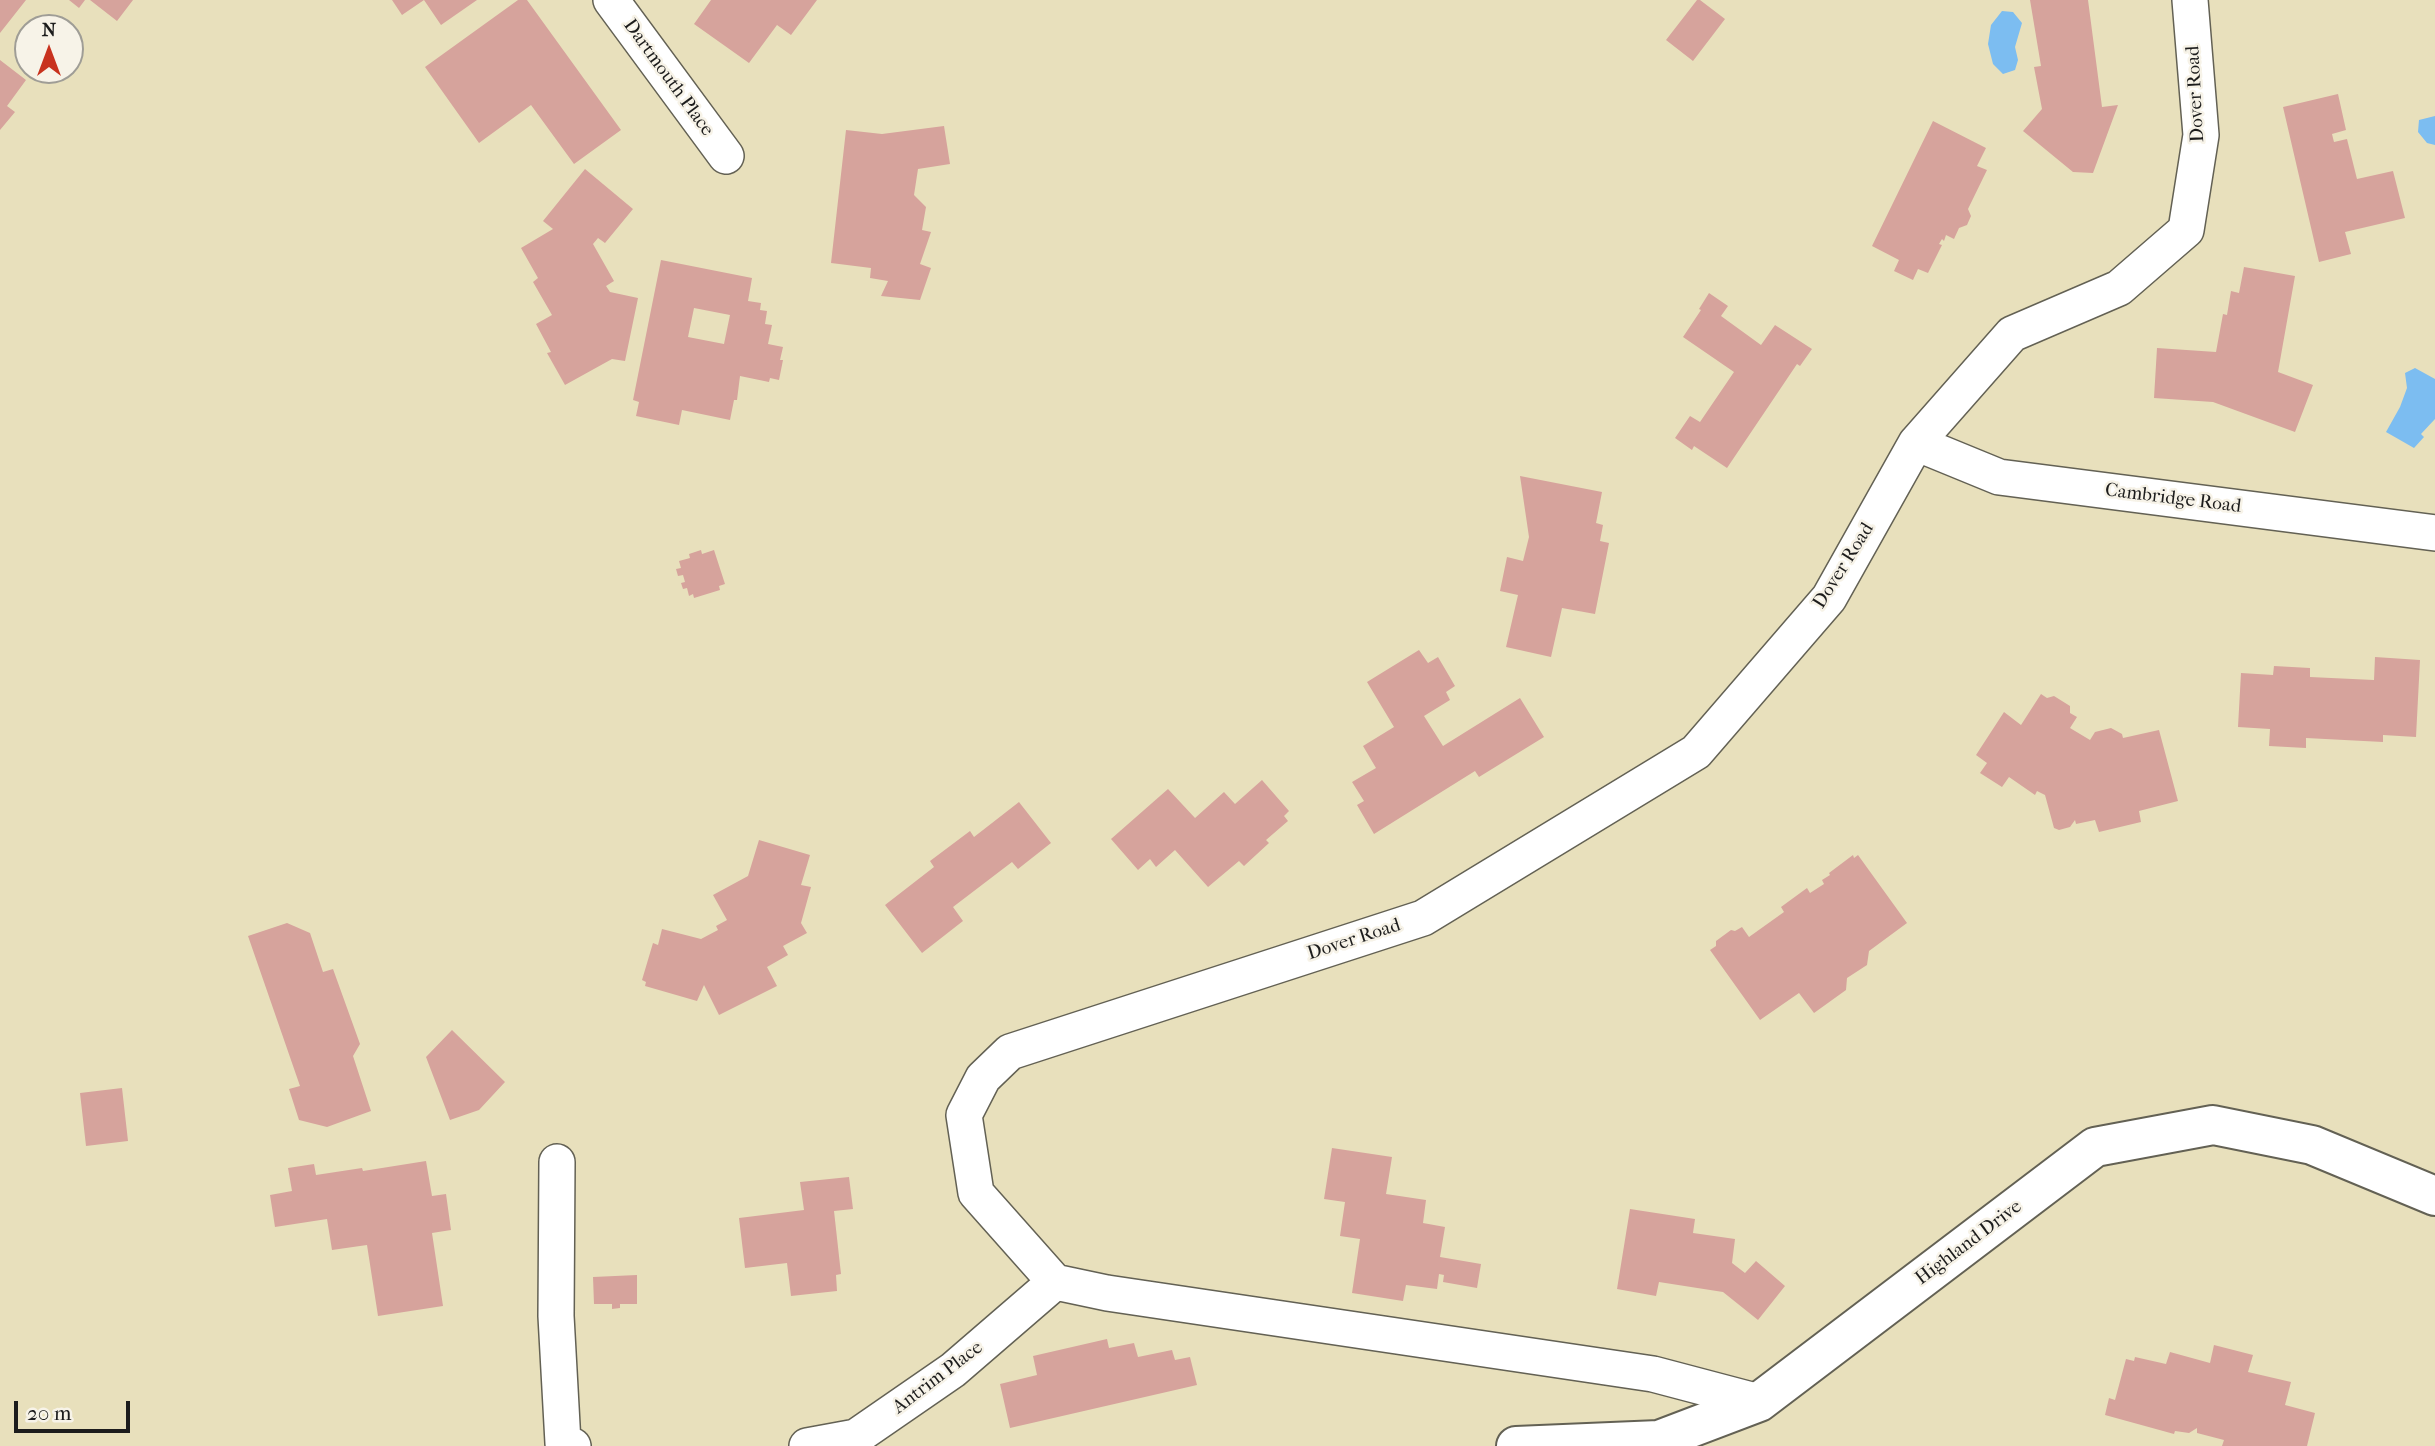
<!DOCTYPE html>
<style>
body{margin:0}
#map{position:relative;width:2435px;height:1446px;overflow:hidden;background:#e8e0bc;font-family:"IM FELL French Canon",serif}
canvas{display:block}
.north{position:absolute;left:14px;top:14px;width:70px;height:70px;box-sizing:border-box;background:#f7f3e8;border:2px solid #9f9d96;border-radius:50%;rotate:0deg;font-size:19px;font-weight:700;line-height:28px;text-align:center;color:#1c1c1c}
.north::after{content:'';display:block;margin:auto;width:24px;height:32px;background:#c8321e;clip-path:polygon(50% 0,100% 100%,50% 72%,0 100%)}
.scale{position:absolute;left:14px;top:1401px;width:116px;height:32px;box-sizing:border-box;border:4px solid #1c1c1c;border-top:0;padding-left:9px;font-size:21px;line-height:24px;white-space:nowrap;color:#1c1c1c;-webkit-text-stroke:5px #f7f3e8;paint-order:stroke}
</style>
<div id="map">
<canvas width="2435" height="1446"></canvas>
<div class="north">N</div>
<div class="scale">20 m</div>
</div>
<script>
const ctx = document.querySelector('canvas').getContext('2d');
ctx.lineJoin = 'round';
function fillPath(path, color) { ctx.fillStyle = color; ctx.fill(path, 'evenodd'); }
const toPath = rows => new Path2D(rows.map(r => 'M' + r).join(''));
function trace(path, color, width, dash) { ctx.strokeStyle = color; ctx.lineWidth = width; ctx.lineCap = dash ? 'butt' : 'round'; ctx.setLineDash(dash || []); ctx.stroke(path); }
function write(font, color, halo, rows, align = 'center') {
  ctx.font = font + ' "IM FELL French Canon",serif'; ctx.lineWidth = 5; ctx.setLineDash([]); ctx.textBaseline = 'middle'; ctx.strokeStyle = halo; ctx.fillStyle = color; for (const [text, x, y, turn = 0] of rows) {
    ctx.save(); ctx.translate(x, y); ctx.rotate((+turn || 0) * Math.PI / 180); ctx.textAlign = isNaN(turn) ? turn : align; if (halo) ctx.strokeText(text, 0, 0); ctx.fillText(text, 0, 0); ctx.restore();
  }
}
fillPath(toPath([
 [2002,11,2013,12,2022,23,2015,47,2018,60,2015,70,2003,74,1993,64,1988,44,1991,25],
 [2435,116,2435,145,2427,143,2418,132,2419,120],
 [2415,368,2435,379,2435,419,2421,434,2424,437,2414,448,2386,432,2400,407,2407,388,2405,373]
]), '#7cbdf1');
fillPath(toPath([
 [0,0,26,0,0,33],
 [69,0,85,0,79,8],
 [90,0,133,0,117,21],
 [392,0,477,0,441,25,424,0,402,15],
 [518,0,527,0,621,130,574,164,531,105,479,143,425,67],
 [711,0,817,0,791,35,777,25,749,63,694,24],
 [1697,0,1700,0,1725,19,1693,61,1666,40],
 [2030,0,2088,0,2102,107,2118,105,2093,173,2073,172,2023,131,2042,109,2034,67,2041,66],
 [0,60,26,80,7,106,15,112,0,130],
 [2338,94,2346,130,2332,134,2334,142,2347,139,2357,179,2393,171,2405,218,2345,232,2351,254,2319,262,2283,107],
 [1933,121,1986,148,1977,166,1987,170,1968,209,1971,216,1967,225,1959,228,1954,239,1946,235,1944,241,1942,239,1939,244,1942,245,1928,273,1918,269,1913,280,1894,271,1899,260,1872,246],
 [944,126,950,164,918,169,914,195,926,207,922,230,931,232,920,264,931,268,920,300,881,296,888,281,870,278,871,268,831,263,846,130,882,134],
 [585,169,633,209,605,243,598,238,593,244,614,281,606,286,610,292,638,298,625,361,612,359,565,385,547,353,551,352,536,324,552,315,533,282,538,278,521,248,553,229,543,221],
 [661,260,752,278,748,301,761,303,760,310,767,311,765,324,772,325,768,344,783,347,780,360,783,360,779,380,770,378,769,382,740,376,737,400,734,400,730,420,682,410,679,425,636,416,639,402,633,400],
 [694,308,730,315,724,344,688,337],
 [2244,267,2295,276,2278,372,2313,385,2295,432,2213,402,2154,398,2157,348,2216,352,2223,314,2227,315,2231,291,2239,293],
 [1709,293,1728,306,1721,316,1761,345,1775,325,1812,349,1800,366,1797,364,1727,468,1694,446,1692,450,1675,438,1690,416,1700,422,1734,372,1683,337,1701,310,1699,309],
 [1520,476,1602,492,1596,523,1603,525,1600,541,1609,543,1595,614,1562,608,1551,657,1506,647,1518,595,1500,591,1507,557,1523,561,1529,537],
 [701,550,702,554,714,550,725,584,719,586,720,590,694,598,693,594,689,596,687,588,683,589,681,583,685,582,683,575,678,576,676,569,681,568,679,561,690,558,689,554],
 [1419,650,1428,663,1438,657,1455,686,1446,692,1450,700,1424,716,1443,746,1520,698,1544,737,1479,777,1475,771,1374,834,1357,805,1364,801,1352,782,1376,768,1363,746,1394,727,1367,682],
 [2375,657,2420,660,2416,737,2383,735,2383,742,2306,738,2306,748,2269,746,2270,729,2238,727,2241,673,2273,675,2274,666,2310,668,2310,677,2374,680],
 [2041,694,2047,698,2054,696,2070,706,2070,713,2077,717,2070,728,2090,740,2095,732,2111,728,2122,734,2123,738,2159,730,2178,801,2139,811,2141,822,2099,832,2095,820,2076,824,2075,820,2070,827,2059,830,2054,828,2045,795,2037,791,2035,795,2009,777,2002,787,1980,773,1987,763,1976,755,2004,712,2021,725],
 [1262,780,1289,811,1284,816,1288,821,1266,840,1269,843,1244,866,1239,861,1208,887,1175,850,1156,867,1150,859,1138,870,1111,839,1168,789,1195,818,1224,792,1235,804],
 [1019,802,1051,843,1018,869,1012,862,953,907,963,921,922,953,885,905,934,867,930,861,970,831,974,837],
 [759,840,810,855,801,885,811,887,801,923,807,933,783,946,788,955,767,967,777,986,719,1015,704,985,697,1001,645,986,646,982,642,980,653,943,658,945,662,929,701,939,718,930,716,926,727,920,713,895,748,876],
 [1853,855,1854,858,1858,855,1907,923,1869,951,1867,965,1847,978,1846,990,1814,1013,1799,993,1760,1020,1710,950,1716,946,1716,941,1731,930,1735,931,1742,927,1749,937,1784,912,1781,907,1807,888,1810,893,1824,884,1822,880,1830,875,1829,873],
 [287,923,310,933,323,972,333,969,360,1044,353,1056,371,1111,327,1127,299,1120,289,1089,300,1086,248,936],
 [452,1030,505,1082,479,1110,450,1120,426,1057],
 [122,1088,128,1141,86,1146,80,1093],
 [1332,1148,1392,1157,1386,1194,1426,1200,1423,1223,1445,1227,1440,1257,1481,1264,1477,1288,1443,1282,1444,1275,1439,1274,1437,1289,1406,1285,1403,1301,1352,1293,1360,1239,1340,1236,1345,1202,1324,1199],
 [426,1161,432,1196,446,1194,451,1230,432,1233,443,1306,378,1316,367,1245,332,1250,327,1219,275,1227,270,1195,292,1191,288,1168,314,1164,316,1175,362,1168,363,1171],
 [849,1177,853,1209,834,1211,841,1274,836,1275,837,1291,791,1296,787,1263,745,1268,739,1218,804,1210,800,1182],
 [1630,1209,1695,1219,1693,1233,1735,1239,1732,1263,1745,1273,1756,1261,1785,1286,1758,1320,1723,1292,1659,1282,1656,1296,1617,1289],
 [637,1275,637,1304,620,1304,620,1308,612,1309,612,1304,594,1304,593,1277],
 [1107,1339,1109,1348,1134,1343,1138,1357,1172,1350,1175,1360,1190,1357,1197,1385,1010,1428,1000,1384,1037,1375,1033,1356],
 [2214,1345,2253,1355,2248,1372,2291,1382,2285,1405,2315,1413,2307,1446,2222,1446,2224,1440,2197,1433,2197,1428,2189,1433,2175,1431,2174,1434,2105,1415,2109,1398,2115,1400,2126,1359,2134,1361,2135,1357,2166,1364,2170,1352,2210,1363]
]), '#d6a39c');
const minor = toPath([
 [611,0,726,156],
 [1916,443,1999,477,2435,533],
 [557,1162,556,1316,563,1443,573,1446],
 [1759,1402,1653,1374,1107,1293,1055,1282,976,1193,964,1115,983,1078,1010,1052,1423,918,1696,752,1829,598,1916,443,2012,334,2119,288,2186,230,2201,135,2190,0],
 [807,1446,856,1437,953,1370,1055,1282]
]);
const tertiary = toPath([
 [1516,1446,1659,1440,1759,1402,2095,1147,2213,1125,2312,1145,2435,1196]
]);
trace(minor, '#636154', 38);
trace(tertiary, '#636154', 42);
trace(minor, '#fff', 35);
trace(tertiary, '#fff', 38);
write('19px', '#1c1c1c', '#f7f3e8', [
 ["Dartmouth Place",668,78,54],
 ["Dover Road",2196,94,-93],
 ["Cambridge Road",2173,499,7],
 ["Dover Road",1844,566,-58],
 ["Dover Road",1354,940,-18],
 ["Highland Drive",1969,1243,-37],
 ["Antrim Place",938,1378,-37]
]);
</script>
